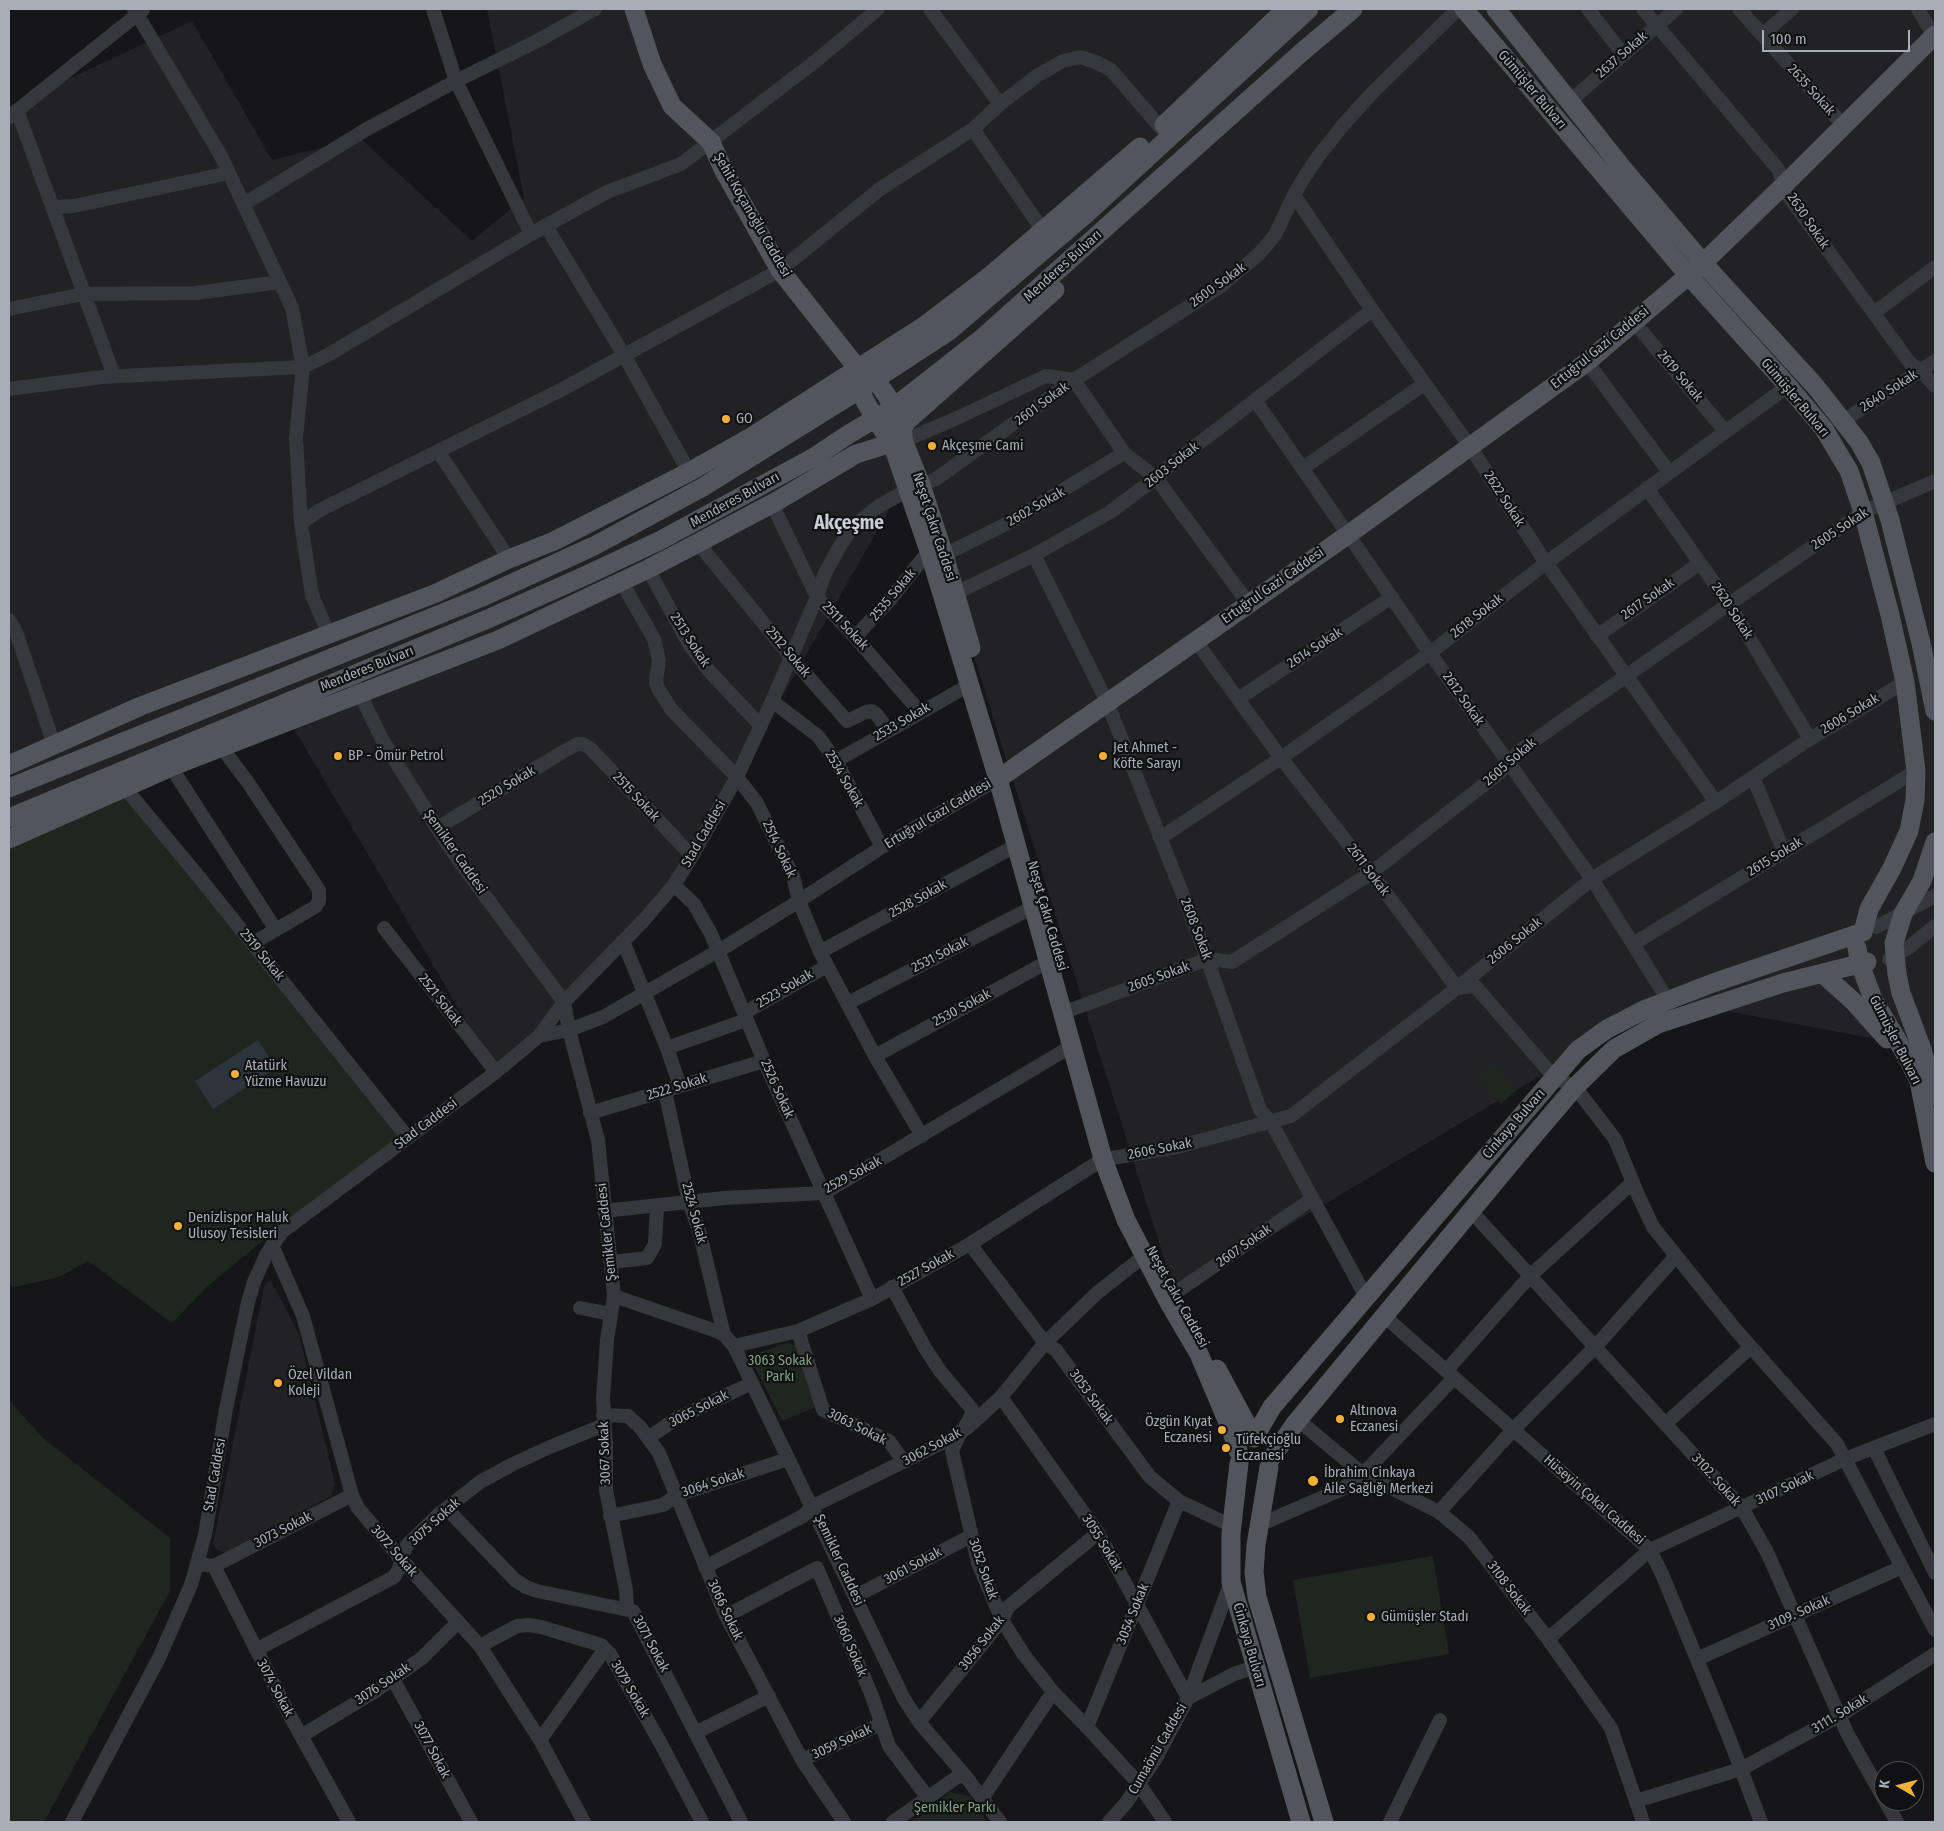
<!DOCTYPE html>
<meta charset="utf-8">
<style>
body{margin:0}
#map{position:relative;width:1944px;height:1831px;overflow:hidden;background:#161618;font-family:"Fira Sans Condensed",sans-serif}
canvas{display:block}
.frame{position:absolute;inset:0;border:10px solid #a8adb8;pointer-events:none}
.north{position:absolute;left:1874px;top:1761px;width:50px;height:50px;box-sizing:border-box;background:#111113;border:1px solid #4d4f55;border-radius:50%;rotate:278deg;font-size:14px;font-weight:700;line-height:20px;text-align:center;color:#a8adb8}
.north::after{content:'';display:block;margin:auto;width:18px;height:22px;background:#f2b134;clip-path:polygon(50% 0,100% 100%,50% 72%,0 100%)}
.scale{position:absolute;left:1762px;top:30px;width:148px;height:22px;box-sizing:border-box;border:2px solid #a8adb8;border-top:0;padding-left:6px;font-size:15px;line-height:18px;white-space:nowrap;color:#a8adb8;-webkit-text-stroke:4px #111113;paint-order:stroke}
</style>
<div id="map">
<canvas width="1944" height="1831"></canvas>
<div class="frame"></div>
<div class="north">K</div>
<div class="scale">100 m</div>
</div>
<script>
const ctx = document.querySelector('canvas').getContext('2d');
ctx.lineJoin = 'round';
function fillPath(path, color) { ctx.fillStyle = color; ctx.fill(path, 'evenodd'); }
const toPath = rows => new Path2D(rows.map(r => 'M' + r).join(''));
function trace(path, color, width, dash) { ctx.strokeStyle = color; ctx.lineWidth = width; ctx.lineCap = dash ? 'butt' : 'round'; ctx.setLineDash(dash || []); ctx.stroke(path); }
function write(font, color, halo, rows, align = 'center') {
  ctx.font = font + ' "Fira Sans Condensed",sans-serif'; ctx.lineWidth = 4.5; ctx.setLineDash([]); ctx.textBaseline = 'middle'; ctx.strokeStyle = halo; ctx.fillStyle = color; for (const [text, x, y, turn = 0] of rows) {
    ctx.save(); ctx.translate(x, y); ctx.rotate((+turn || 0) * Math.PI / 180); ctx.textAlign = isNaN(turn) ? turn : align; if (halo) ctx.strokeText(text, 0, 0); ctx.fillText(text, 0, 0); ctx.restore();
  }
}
fillPath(toPath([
 [487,9,1935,9,1935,1050,1668,1000,1175,1293,914,467,674,885,496,1072,280,705,9,819,9,107,192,21,272,160,360,138,472,241,524,198],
 [271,1281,299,1334,335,1484,331,1496,225,1553,216,1549,213,1544,264,1287,267,1282]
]), '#222225');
fillPath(toPath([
 [125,788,408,1138,378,1161,271,1234,208,1286,172,1323,88,1261,59,1277,15,1287,9,1284,9,850],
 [1493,1063,1517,1090,1501,1104,1477,1077],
 [787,1343,796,1345,816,1407,782,1421,751,1359,758,1353],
 [9,1400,42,1437,170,1538,170,1591,44,1822,9,1822],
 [1433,1556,1449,1654,1310,1678,1293,1580],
 [950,1792,970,1796,987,1822,911,1822]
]), '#1e261f');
fillPath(toPath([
 [258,1040,276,1068,213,1109,195,1081]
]), '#2c353c');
trace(toPath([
 [134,9,221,156,292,308,303,367,296,438,301,523,312,595,329,635],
 [433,9,456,81,531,234],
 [930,9,1000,104],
 [1588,9,1623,54],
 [1643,9,1778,169,1789,197,1910,363,1921,371,1935,386],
 [1739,9,1844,126],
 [1918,9,1935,38],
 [1762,35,1792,9],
 [1569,102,1676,9],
 [17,110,114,376],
 [9,117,143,10],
 [973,129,1000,104,1038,75,1063,61,1080,57,1096,62,1111,70,1161,128],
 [1294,195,1372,310,1471,448,1546,563,1716,802],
 [244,204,367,129,456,81,537,41,595,9],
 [52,207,74,206,229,173],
 [546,226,624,355,689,472],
 [9,309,83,294,196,293,280,282],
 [1874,313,1935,267],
 [1634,322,1725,431],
 [1587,362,1669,472],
 [9,389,102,377,303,367,328,355,531,234,607,192,681,164,817,60,878,9],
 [1255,400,1430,653,1592,879,1668,1000],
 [1843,421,1935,361],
 [895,442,903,441,955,419,1046,376,1074,380,1221,286,1259,254,1275,235,1294,195,1305,176,1317,158,1344,124,1373,92,1458,9],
 [438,451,509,559],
 [1303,468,1424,384],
 [1647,488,1729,604,1810,739],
 [772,504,817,597,855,637,920,712],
 [301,523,320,510,561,390,780,270,880,189,973,129,1043,231],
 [698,543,791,657,847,721,866,712,872,711,877,715,888,730],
 [944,555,1010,522,1124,453],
 [1034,555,1107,702,1199,936,1260,1110,1271,1122,1366,1297],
 [648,569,690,646,710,672,761,726],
 [621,581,654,639,659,660,656,682,658,688,671,709,737,777,757,803,793,876,799,901,820,952,875,1056,922,1136],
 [956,593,1034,555,1110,512,1156,478,1167,468,1372,310],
 [9,620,16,632,54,745],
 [1597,636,1700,563],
 [855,637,888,602,929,551],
 [1195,640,1281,758,1371,873,1457,988,1475,986,1554,1077,1575,1087,1615,1139,1638,1195,1653,1227,1735,1329,1837,1444,1935,1630],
 [351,676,383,741,437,828,462,865,564,1002,569,1030,598,1140,614,1296,719,1332,724,1335,734,1346,904,1699,919,1722,963,1773,1000,1822],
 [1238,699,1392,597],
 [772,701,818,736,836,761,882,847],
 [221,747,247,781,319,890,319,901,315,907,253,943],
 [836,761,969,685],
 [171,767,276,930],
 [1753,777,1784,852],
 [122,779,125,788,199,877,408,1138],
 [437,828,561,753,577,744,583,744,590,748,692,856],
 [1160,838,1281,758,1430,653,1546,563,1788,386],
 [674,885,694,904,711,934,764,1061,872,1299],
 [1876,927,1935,896],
 [384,928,496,1072],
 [623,941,667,1048,680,1086],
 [1633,944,1916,771],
 [820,952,1015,846],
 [1889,959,1908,948,1935,926],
 [848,1003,1033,907],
 [1073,1009,1208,959,1232,962,1371,873,1509,765,1519,751,1729,604,1863,512,1935,481],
 [744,1013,827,966],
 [539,1036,569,1030,603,1017,725,947,799,901,882,847,998,779],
 [667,1048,746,1020],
 [875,1056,1049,961],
 [665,1091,689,1202,699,1230,724,1335],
 [590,1113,764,1061],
 [1112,1158,1177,1147,1291,1116,1457,988,1592,879,1716,802,1810,739,1905,682],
 [604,1211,724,1198,824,1193,1072,1046],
 [1471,1211,1742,1508,1767,1552,1847,1733,1884,1799],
 [970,1244,1045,1343,1056,1350,1150,1477,1179,1501,1232,1526],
 [272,1245,303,1316,352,1495,358,1508,401,1559,480,1646,540,1740,584,1822],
 [611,1262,647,1258,655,1244,657,1205],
 [892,1287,925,1348,940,1371,971,1408,972,1414,968,1422,960,1433,952,1451,978,1563,1002,1620,1024,1655,1053,1692,1087,1727,1139,1784,1165,1822],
 [1175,1293,1312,1199],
 [614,1296,607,1340,603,1399,606,1446,606,1490,626,1590,627,1609],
 [580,1308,611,1314],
 [1384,1316,1650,1550,1662,1574,1728,1735,1761,1822],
 [798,1331,823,1410,889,1441,904,1462],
 [734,1346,798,1331,872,1299,970,1244,1103,1159],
 [1446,1371,1530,1276,1633,1182],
 [1001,1397,1098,1533,1188,1698],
 [603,1415,628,1416,640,1427,659,1453,726,1616,802,1760,844,1822],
 [1298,1420,1363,1474,1439,1512,1469,1537,1548,1639,1611,1728,1643,1822],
 [1665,1424,1751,1347],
 [648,1438,676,1419,752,1383],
 [1874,1448,1935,1573],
 [447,1509,515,1580,526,1587,537,1591,633,1611,741,1822],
 [1439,1512,1513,1430,1595,1347,1676,1256],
 [610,1516,663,1505,677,1495,788,1459],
 [1259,1525,1342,1489,1363,1474,1454,1378],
 [198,1564,214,1566,289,1714,349,1822],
 [214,1566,352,1495],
 [705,1567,803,1516,813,1506,950,1439,967,1428,1001,1397,1045,1343,1097,1293,1144,1256],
 [856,1596,971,1536],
 [726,1616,817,1568,872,1696,889,1746,928,1798],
 [1548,1639,1650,1550,1845,1459,1935,1424],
 [480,1646,517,1626,529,1625,541,1627,601,1645,610,1654,661,1744,702,1822],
 [256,1650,394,1577,399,1569,401,1559,407,1545,438,1515,480,1482,513,1464,550,1447,604,1425],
 [1697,1659,1902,1567],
 [393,1679,471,1822],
 [1188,1698,1234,1674,1255,1667],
 [919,1722,1002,1620,1008,1607,1098,1533],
 [1087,1727,1179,1501],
 [695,1733,769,1696],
 [301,1736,374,1692,422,1658,458,1622],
 [540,1740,605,1649],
 [802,1760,881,1724],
 [983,1797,1053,1692],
 [1636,1801,1741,1769,1839,1716,1935,1654],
 [1885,1801,1897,1822],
 [72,1822,159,1658,191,1585,205,1535,226,1409,248,1302,254,1282,266,1255,282,1232,496,1072,539,1036,564,1002,644,920,674,885,692,856,737,777,772,701,817,597,825,573,840,546,853,526,879,506,908,490,936,479,1074,380,1124,453,1156,478,1248,603],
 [893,1822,963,1773],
 [1109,1822,1126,1803,1156,1758,1188,1698,1231,1582],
 [1390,1822,1440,1720]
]), '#37383d', 14);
trace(toPath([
 [634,9,652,64,672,106,711,142,723,169,780,270,858,369,859,390,875,419,892,443,929,551,998,779,1103,1159,1126,1220,1168,1301,1199,1354,1232,1432,1238,1451],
 [1464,9,1688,275,1788,386,1824,429,1849,471,1863,512,1890,615,1905,682,1916,771,1915,800,1909,831,1892,868,1869,909,1863,932],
 [1496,9,1624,170,1703,263,1816,387,1859,442,1871,463,1890,520,1921,643,1935,711],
 [1164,125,1286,9],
 [864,372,875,379,887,396,893,408,899,430,921,485,944,555,971,648],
 [903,441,903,428,906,422,1055,290],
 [9,765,141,706,434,594,509,559,554,541,689,472,751,437,924,326,991,275,1140,147],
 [998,779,1349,534,1587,362,1703,263,1785,184,1935,35],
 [9,788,480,598,594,546,703,487,859,390,949,331,1086,214,1309,9],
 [9,818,490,618,578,579,659,541,816,456,849,434,893,408,981,339,1302,52,1353,9],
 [9,839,171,767,498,640,648,569,698,543,777,501,856,454,892,443],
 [1935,842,1922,881,1903,914,1894,943,1897,974,1901,993,1922,1049,1935,1096],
 [1857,948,1860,964,1873,999,1907,1057,1919,1081,1935,1163],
 [1823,974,1854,1002,1887,1039],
 [1217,1369,1254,1438],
 [1254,1438,1272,1407,1578,1050,1607,1029,1646,1009,1713,983,1863,932],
 [1273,1456,1294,1425,1519,1153,1575,1087,1614,1049,1658,1024,1783,983,1867,962],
 [1239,1463,1231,1534,1231,1582,1301,1822],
 [1269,1467,1256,1545,1254,1572,1257,1597,1324,1822]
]), '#53555c', 19);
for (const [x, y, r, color] of [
 [726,419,5,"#f2b134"],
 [932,446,5,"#f2b134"],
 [338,756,5,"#f2b134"],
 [1103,756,5,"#f2b134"],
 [235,1074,5,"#f2b134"],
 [178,1226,5,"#f2b134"],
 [278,1383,5,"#f2b134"],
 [1340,1419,5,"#f2b134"],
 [1222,1430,5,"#f2b134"],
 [1226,1448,5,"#f2b134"],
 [1313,1481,6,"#f2b134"],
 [1371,1617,5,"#f2b134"]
]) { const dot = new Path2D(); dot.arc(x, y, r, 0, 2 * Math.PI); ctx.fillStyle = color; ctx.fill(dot); trace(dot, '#111113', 2); }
write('14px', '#a8adb8', '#111113', [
 ["2637 Sokak",1622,55,-41],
 ["Gümüşler Bulvarı",1532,90,50],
 ["2635 Sokak",1811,90,48],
 ["Şehit Koçanoğlu Caddesi",752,215,60],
 ["2630 Sokak",1808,221,56],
 ["Menderes Bulvarı",1063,266,-42],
 ["2600 Sokak",1218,285,-36],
 ["Ertuğrul Gazi Caddesi",1600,348,-39],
 ["2619 Sokak",1680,376,50],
 ["2640 Sokak",1889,391,-33],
 ["Gümüşler Bulvarı",1795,398,50],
 ["2601 Sokak",1042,404,-36],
 ["2603 Sokak",1172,465,-38],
 ["2622 Sokak",1504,499,57],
 ["Menderes Bulvarı",735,500,-29],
 ["2602 Sokak",1036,507,-30],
 ["Neşet Çakır Caddesi",934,527,72],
 ["2605 Sokak",1840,529,-33],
 ["Ertuğrul Gazi Caddesi",1273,586,-35],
 ["2535 Sokak",893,595,-50],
 ["2617 Sokak",1648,599,-35],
 ["2620 Sokak",1732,611,57],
 ["2618 Sokak",1477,616,-38],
 ["2511 Sokak",845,626,47],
 ["2513 Sokak",690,640,57],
 ["2614 Sokak",1315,648,-33],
 ["2512 Sokak",788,652,50],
 ["Menderes Bulvarı",367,669,-22],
 ["2612 Sokak",1463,699,55],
 ["2606 Sokak",1850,714,-31],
 ["2533 Sokak",902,722,-30],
 ["2605 Sokak",1510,762,-41],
 ["2534 Sokak",844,779,60],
 ["2520 Sokak",507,786,-31],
 ["2515 Sokak",636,797,47],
 ["Ertuğrul Gazi Caddesi",938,814,-31],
 ["Stad Caddesi",704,834,-60],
 ["2514 Sokak",779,849,65],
 ["Şemikler Caddesi",455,852,55],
 ["2615 Sokak",1775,857,-31],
 ["2611 Sokak",1368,870,53],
 ["2528 Sokak",918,899,-29],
 ["Neşet Çakır Caddesi",1047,916,74],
 ["2608 Sokak",1196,929,69],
 ["2606 Sokak",1515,941,-39],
 ["2519 Sokak",262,955,51],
 ["2531 Sokak",940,955,-27],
 ["2605 Sokak",1159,977,-20],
 ["2523 Sokak",785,989,-30],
 ["2521 Sokak",440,1000,52],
 ["2530 Sokak",962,1008,-28],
 ["Gümüşler Bulvarı",1895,1040,63],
 ["2522 Sokak",677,1087,-17],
 ["2526 Sokak",777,1089,66],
 ["Stad Caddesi",426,1124,-37],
 ["Cinkaya Bulvarı",1514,1124,-49],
 ["2606 Sokak",1160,1149,-11],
 ["2529 Sokak",853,1175,-28],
 ["2524 Sokak",694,1213,75],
 ["Şemikler Caddesi",607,1232,-96],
 ["2607 Sokak",1244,1246,-35],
 ["2527 Sokak",926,1268,-29],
 ["Neşet Çakır Caddesi",1177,1297,61],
 ["3053 Sokak",1091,1397,54],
 ["3065 Sokak",699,1409,-27],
 ["3063 Sokak",857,1427,27],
 ["3062 Sokak",932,1447,-28],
 ["3067 Sokak",605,1453,-92],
 ["Stad Caddesi",215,1475,-80],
 ["3102. Sokak",1716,1480,48],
 ["3064 Sokak",713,1483,-18],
 ["3107 Sokak",1785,1488,-25],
 ["Hüseyin Çokal Caddesi",1594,1500,41],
 ["3075 Sokak",435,1522,-42],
 ["3073 Sokak",283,1530,-27],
 ["3055 Sokak",1102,1543,58],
 ["3072 Sokak",394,1551,49],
 ["Şemikler Caddesi",839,1560,65],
 ["3061 Sokak",913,1566,-28],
 ["3052 Sokak",983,1569,71],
 ["3108 Sokak",1509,1588,53],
 ["3066 Sokak",725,1610,65],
 ["3109. Sokak",1799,1613,-24],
 ["3054 Sokak",1133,1614,-68],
 ["3056 Sokak",982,1643,-52],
 ["3071 Sokak",651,1644,62],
 ["Cinkaya Bulvarı",1249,1645,74],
 ["3060 Sokak",850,1646,67],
 ["3076 Sokak",383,1684,-34],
 ["3074 Sokak",275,1688,62],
 ["3079 Sokak",630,1689,60],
 ["3111. Sokak",1840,1714,-31],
 ["3059 Sokak",842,1742,-25],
 ["Cumaönü Caddesi",1158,1749,-60],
 ["3077 Sokak",432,1750,62]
]);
write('14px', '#a8adb8', '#111113', [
 ["GO",736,419],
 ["Akçeşme Cami",942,446],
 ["Jet Ahmet -",1113,748],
 ["Köfte Sarayı",1113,764],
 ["BP - Ömür Petrol",348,756],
 ["Atatürk",245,1066],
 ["Yüzme Havuzu",245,1082],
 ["Denizlispor Haluk",188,1218],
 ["Ulusoy Tesisleri",188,1234],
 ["Özel Vildan",288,1375],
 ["Koleji",288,1391],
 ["Altınova",1350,1411],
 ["Eczanesi",1350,1427],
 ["Özgün Kıyat",1212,1422,"right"],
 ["Eczanesi",1212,1438,"right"],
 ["Tüfekçioğlu",1236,1440],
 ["Eczanesi",1236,1456],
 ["İbrahim Cinkaya",1324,1473],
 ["Aile Sağlığı Merkezi",1324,1489],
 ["Gümüşler Stadı",1381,1617]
], 'left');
write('14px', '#7fa381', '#111113', [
 ["3063 Sokak",780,1361],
 ["Parkı",780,1377],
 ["Şemikler Parkı",955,1808]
]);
write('bold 19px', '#c9ccd4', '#111113', [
 ["Akçeşme",849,524]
]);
</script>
